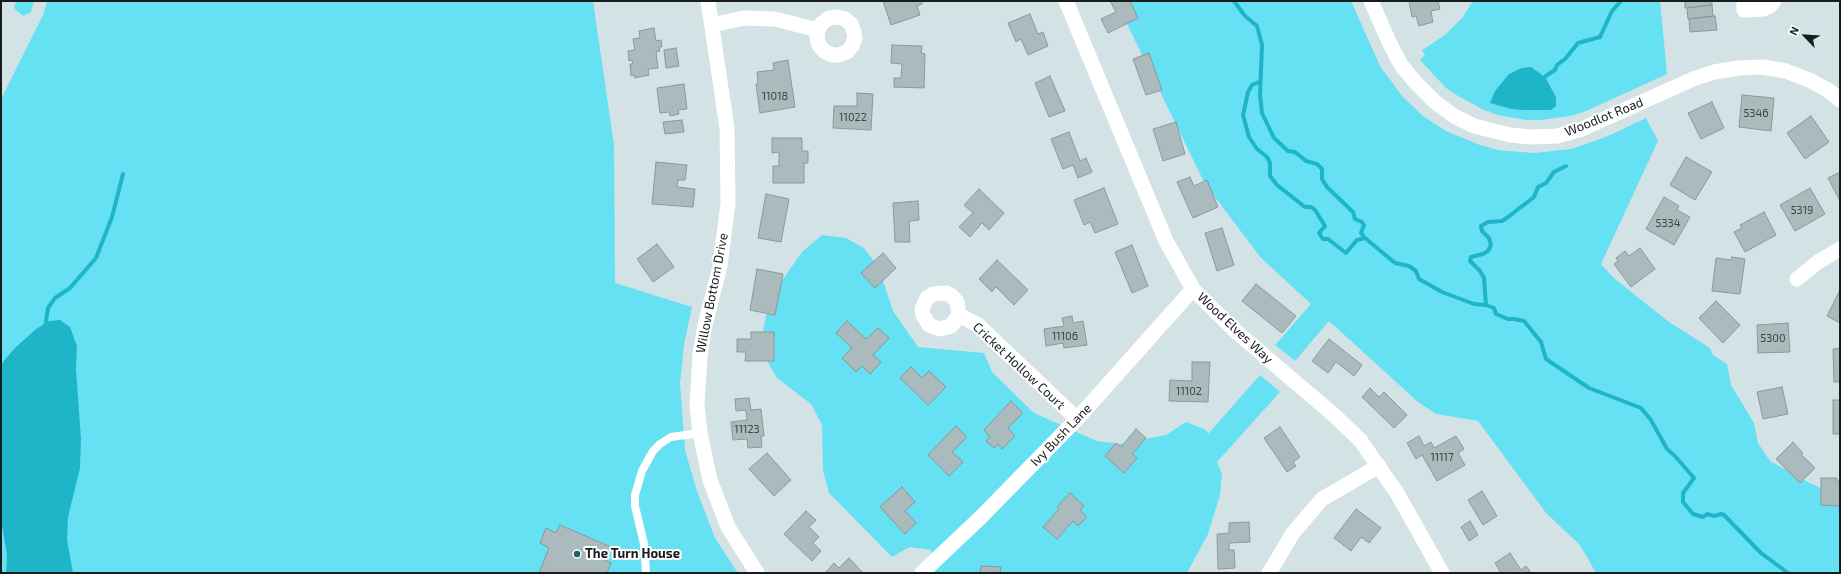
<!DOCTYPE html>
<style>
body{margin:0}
#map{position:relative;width:1841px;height:574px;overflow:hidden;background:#d3e3e5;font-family:"Exo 2",sans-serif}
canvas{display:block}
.frame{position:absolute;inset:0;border:2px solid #171c1d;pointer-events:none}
.north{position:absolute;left:1785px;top:16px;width:40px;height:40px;-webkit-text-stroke:3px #fff;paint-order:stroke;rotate:295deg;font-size:11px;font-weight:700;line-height:16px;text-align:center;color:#171c1d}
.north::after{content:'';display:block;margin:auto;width:14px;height:18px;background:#171c1d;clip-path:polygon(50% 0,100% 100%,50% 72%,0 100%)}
</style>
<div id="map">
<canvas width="1841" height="574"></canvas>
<div class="frame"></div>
<div class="north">N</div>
</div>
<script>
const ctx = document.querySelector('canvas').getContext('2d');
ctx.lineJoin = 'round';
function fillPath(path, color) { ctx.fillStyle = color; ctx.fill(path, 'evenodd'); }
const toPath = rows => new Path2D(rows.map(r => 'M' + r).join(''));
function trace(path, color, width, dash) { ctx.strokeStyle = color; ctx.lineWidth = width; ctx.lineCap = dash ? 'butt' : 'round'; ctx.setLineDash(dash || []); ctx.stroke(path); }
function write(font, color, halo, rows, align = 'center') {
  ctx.font = font + ' "Exo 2",sans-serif'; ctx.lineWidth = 4; ctx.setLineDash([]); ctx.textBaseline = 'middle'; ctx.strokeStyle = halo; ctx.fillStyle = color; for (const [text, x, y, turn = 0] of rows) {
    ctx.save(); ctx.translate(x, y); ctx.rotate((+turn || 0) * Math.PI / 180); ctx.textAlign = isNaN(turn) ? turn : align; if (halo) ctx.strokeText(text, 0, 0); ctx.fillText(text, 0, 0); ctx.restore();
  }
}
fillPath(toPath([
 [16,1,34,1,31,12,23,16,14,8],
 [47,1,593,1,614,145,615,283,692,307,684,345,680,383,685,450,697,491,715,538,738,573,1,573,1,99,43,15],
 [1126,1,1351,1,1380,66,1402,96,1423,116,1446,131,1480,145,1498,150,1534,153,1571,149,1606,137,1646,118,1658,141,1601,264,1615,279,1669,322,1710,348,1713,355,1727,364,1731,385,1754,423,1758,443,1770,461,1808,482,1829,492,1840,494,1840,573,1596,573,1580,545,1546,513,1478,421,1436,414,1418,402,1329,321,1295,361,1275,345,1311,304,1261,258,1205,184,1127,24],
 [1473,1,1660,1,1667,74,1584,112,1570,116,1541,120,1526,120,1498,115,1484,110,1458,96,1446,88,1420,60,1425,55,1422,50,1445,35,1462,18],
 [822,235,846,238,864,248,879,268,893,311,918,347,984,353,992,372,1034,413,1097,441,1120,444,1166,435,1186,422,1206,430,1208,434,1260,375,1280,392,1217,462,1222,474,1220,495,1208,534,1187,573,932,573,934,571,931,550,910,547,892,557,829,493,823,471,822,425,811,404,777,378,764,356,763,332,767,309,776,289,802,252]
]), '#66e1f3');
fillPath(toPath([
 [1531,67,1545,77,1556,97,1556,106,1551,110,1523,110,1511,109,1490,103,1495,91,1509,74,1522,68],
 [60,320,70,327,77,346,76,368,81,439,80,468,68,517,67,540,73,573,6,573,7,555,1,519,1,366,3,362,15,348,36,329,49,321]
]), '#1fb5c8');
trace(toPath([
 [1234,1,1245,16,1257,26,1262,45,1260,95,1262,113,1274,138,1288,151,1295,152,1306,161,1317,164,1322,169,1322,179,1327,187,1353,212,1355,219,1362,222,1364,225,1361,233,1365,238,1395,263,1409,266,1416,271,1419,279,1442,292,1474,304,1486,305,1494,308,1496,314,1508,319,1514,319,1524,321,1541,342,1546,359,1589,388,1641,408,1651,420,1667,449,1675,456,1694,478,1683,493,1683,502,1693,514,1703,517,1707,514,1714,516,1721,514,1724,515,1761,553,1788,573],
 [1541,81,1547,75,1555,70,1557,65,1565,59,1578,43,1600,37,1612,11,1621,1],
 [1259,82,1252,85,1248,92,1243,115,1249,137,1257,149,1267,157,1270,163,1270,176,1277,185,1305,207,1311,207,1315,210,1325,226,1319,233,1323,239,1328,239,1346,253,1357,240,1365,238],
 [1486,305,1484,278,1480,271,1470,261,1471,257,1483,254,1488,251,1491,245,1489,238,1482,231,1481,226,1488,222,1502,221,1508,217,1534,197,1538,187,1546,183,1554,172,1566,166],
 [45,328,48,308,55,298,70,288,96,258,112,217,123,174]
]), '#1fb5c8', 4);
const building = toPath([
 [883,1,922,1,922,4,917,6,920,15,891,25,883,1],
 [1110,1,1130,1,1138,18,1108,33,1101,19,1116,12,1110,1],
 [1409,1,1438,1,1440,9,1431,11,1433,22,1419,26,1416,16,1412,17,1409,1],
 [1685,1,1712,1,1712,5,1685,8,1685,1],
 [1712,5,1713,16,1688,19,1687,8,1712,5],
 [1030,14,1038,34,1043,32,1048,46,1028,55,1021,39,1016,42,1008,23,1030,14],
 [1715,16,1717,30,1690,32,1689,19,1715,16],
 [654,28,656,41,661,40,662,47,659,47,660,51,656,52,658,68,648,69,649,75,635,78,634,75,631,76,630,64,633,64,632,60,629,61,628,51,635,50,633,39,640,38,639,31,654,28],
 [892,45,922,46,921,53,925,54,924,88,894,87,894,78,901,78,902,64,891,63,892,45],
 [676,48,679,66,666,68,664,50,676,48],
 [1149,53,1162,90,1146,95,1133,59,1149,53],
 [788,60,795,107,760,113,756,84,758,84,757,72,774,70,773,63,788,60],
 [1050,76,1065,111,1049,117,1035,83,1050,76],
 [684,84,687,109,678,110,679,114,670,116,669,112,660,113,657,88,684,84],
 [857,93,873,94,871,130,833,128,834,106,857,106,857,93],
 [1742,95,1774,98,1771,131,1739,127,1742,95],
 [1712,102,1724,128,1701,139,1688,113,1712,102],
 [1811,116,1829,142,1805,159,1787,133,1811,116],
 [682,120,684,132,665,134,663,122,682,120],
 [1176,122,1185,154,1163,161,1153,129,1176,122],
 [1069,132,1080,161,1086,158,1092,172,1078,178,1073,165,1063,169,1051,139,1069,132],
 [772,138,802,138,802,151,808,151,808,163,804,163,804,183,773,183,773,166,779,166,779,152,772,153,772,138],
 [1686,157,1712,172,1695,200,1670,185,1686,157],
 [656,162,687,165,685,180,678,180,677,187,695,189,693,207,652,204,656,162],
 [1840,172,1840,201,1828,178,1840,172],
 [1190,177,1194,186,1207,180,1218,207,1193,218,1177,182,1190,177],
 [1104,188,1118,224,1095,233,1090,222,1084,225,1074,200,1104,188],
 [1810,188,1825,214,1795,231,1780,205,1810,188],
 [979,189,1004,213,989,230,982,223,970,237,959,227,973,213,964,205,979,189],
 [766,194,789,199,781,242,758,238,766,194],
 [1664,197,1679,206,1677,210,1690,217,1674,245,1646,229,1664,197],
 [918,201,919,220,909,221,910,242,895,242,893,203,918,201],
 [1764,212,1776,235,1745,252,1734,232,1742,228,1740,225,1764,212],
 [1222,228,1234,265,1217,271,1205,233,1222,228],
 [657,244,674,267,653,282,637,259,657,244],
 [1132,245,1148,286,1132,293,1115,252,1132,245],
 [1640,248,1655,269,1631,287,1614,264,1618,261,1616,258,1625,251,1629,256,1640,248],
 [883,253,896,268,875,288,861,273,883,253],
 [1732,257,1745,259,1740,294,1712,291,1716,258,1731,260,1732,257],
 [997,260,1028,290,1014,305,996,287,992,292,979,279,997,260],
 [757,269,783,274,775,315,750,310,757,269],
 [1256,284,1296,316,1282,333,1242,301,1256,284],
 [1840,290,1840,323,1827,316,1840,290],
 [1716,301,1740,325,1723,343,1699,318,1716,301],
 [1072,316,1073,323,1083,321,1087,345,1064,348,1063,343,1046,346,1044,329,1064,326,1062,318,1072,316],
 [847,321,866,339,878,328,889,338,873,355,881,362,870,374,862,366,856,372,842,358,852,348,836,333,847,321],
 [1788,323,1790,352,1758,353,1757,325,1788,323],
 [751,332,774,332,774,361,745,361,746,352,737,352,737,339,751,339,751,332],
 [1329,339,1362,365,1354,376,1336,362,1328,373,1312,361,1329,339],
 [1840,348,1840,382,1834,382,1833,349,1840,348],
 [1192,362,1210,362,1208,402,1169,401,1170,380,1192,381,1192,362],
 [911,367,922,378,929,371,946,387,928,405,900,378,911,367],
 [1782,387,1788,414,1763,419,1757,392,1782,387],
 [1370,388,1379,397,1384,392,1407,415,1394,428,1362,397,1370,388],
 [749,398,751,410,761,409,764,436,761,436,762,447,748,448,747,439,733,440,731,422,747,420,746,410,736,411,735,399,749,398],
 [1833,400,1840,400,1840,434,1833,434,1833,400],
 [1011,401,1023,413,1008,428,1015,436,1002,449,998,444,994,448,986,441,990,437,984,430,1011,401],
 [956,426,967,437,952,452,963,462,949,476,928,455,956,426],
 [1280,427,1300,457,1293,462,1296,466,1287,472,1264,438,1280,427],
 [1136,429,1146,438,1132,454,1137,458,1124,473,1105,456,1116,443,1121,447,1136,429],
 [1419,436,1424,446,1431,442,1434,448,1456,436,1464,449,1458,453,1465,465,1437,481,1422,455,1416,459,1407,443,1419,436],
 [1793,442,1803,453,1801,454,1815,468,1800,483,1776,459,1793,442],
 [767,453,791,480,774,496,749,469,767,453],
 [1821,478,1837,478,1837,481,1840,481,1840,506,1821,505,1821,478],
 [902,487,915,502,905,511,916,523,905,534,880,507,902,487],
 [1482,491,1497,516,1483,525,1468,500,1482,491],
 [1070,493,1084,506,1080,510,1087,517,1078,526,1073,521,1057,539,1043,527,1059,509,1057,507,1070,493],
 [1356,509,1381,528,1369,543,1361,537,1351,551,1334,538,1356,509],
 [806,511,816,520,809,527,819,537,813,543,821,551,812,561,784,534,806,511],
 [1470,521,1478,535,1469,541,1461,527,1470,521],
 [1249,522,1250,542,1229,543,1229,550,1234,550,1235,568,1218,569,1217,534,1229,533,1229,523,1249,522],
 [560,525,611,547,605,560,611,563,607,573,539,573,549,548,540,543,546,528,556,533,560,525],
 [1510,553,1521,570,1526,566,1531,573,1501,573,1495,563,1510,553],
 [849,558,863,573,825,573,834,563,839,568,849,558],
 [981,566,1001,567,1000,573,980,573,981,566]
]);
fillPath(building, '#abbabd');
trace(building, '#8a989b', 1);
trace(toPath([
 [646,573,644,544,635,506,635,495,642,471,653,451,660,444,671,437,700,433]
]), '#fff', 8);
trace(toPath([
 [708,1,727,128,728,203,720,266,705,325,700,355,697,405,700,433,710,480,728,527,757,573],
 [1066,1,1166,241,1193,289,1233,329,1335,416,1360,440,1397,493,1442,573],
 [1371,1,1390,44,1401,65,1416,83,1435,102,1454,116,1474,126,1510,135,1531,137,1557,136,1582,129,1693,79,1714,72,1739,68,1763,67,1786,71,1809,80,1828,90,1840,100],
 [1744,1,1744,10,1763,9,1770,6,1774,1],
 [712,25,744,18,775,19,818,30,817,38,819,45,824,51,832,55,838,55,847,52,852,46,855,38,854,32,851,24,845,19,836,17,829,18,822,23,818,30],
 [1797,279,1818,262,1840,249],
 [959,315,951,326,940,329,929,325,923,315,922,309,927,298,933,294,946,293,952,296,957,302,959,315,978,325,1077,419],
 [922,573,981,517,1077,419,1193,289],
 [1269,573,1293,533,1322,499,1379,466]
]), '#fff', 15);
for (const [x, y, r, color] of [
 [577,554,4,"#18646e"]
]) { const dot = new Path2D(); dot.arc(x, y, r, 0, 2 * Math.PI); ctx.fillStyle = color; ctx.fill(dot); trace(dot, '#fff', 1.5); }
write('11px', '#3c4445', null, [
 ["11018",775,96],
 ["5346",1756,113],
 ["11022",853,117],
 ["5319",1802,210],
 ["5334",1668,223],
 ["11106",1065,336],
 ["5300",1773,338],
 ["11102",1189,391],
 ["11123",747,429],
 ["11117",1442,457]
]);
write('13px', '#171c1d', '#fff', [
 ["Woodlot Road",1604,117,-22],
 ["Willow Bottom Drive",712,293,-79],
 ["Wood Elves Way",1235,328,43],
 ["Cricket Hollow Court",1019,366,43],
 ["Ivy Bush Lane",1061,435,-46]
]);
write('bold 13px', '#171c1d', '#fff', [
 ["The Turn House",585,554]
], 'left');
</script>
